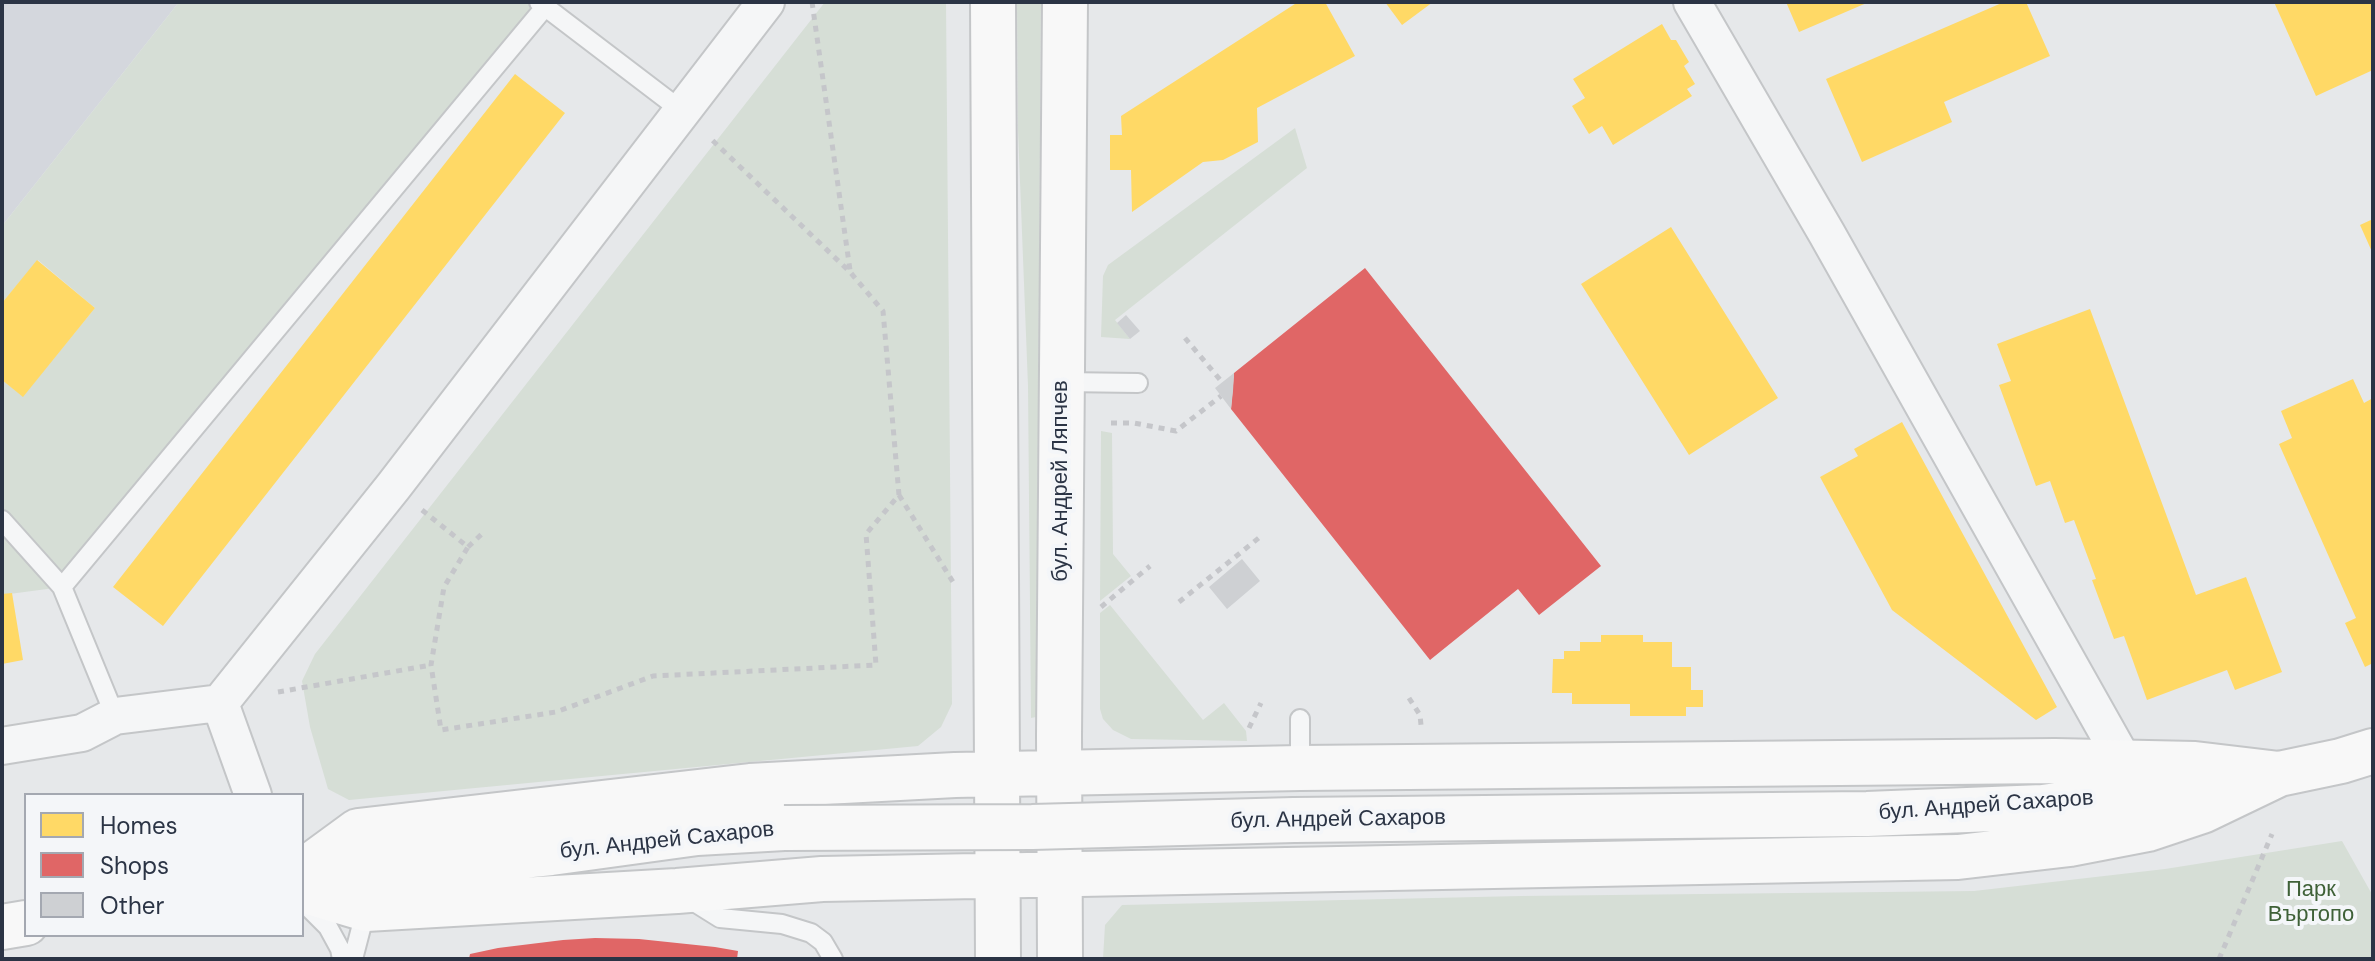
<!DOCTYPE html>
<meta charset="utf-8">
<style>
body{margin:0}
#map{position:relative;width:2375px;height:961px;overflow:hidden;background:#e6e8ea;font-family:"DM Sans",sans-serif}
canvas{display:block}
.frame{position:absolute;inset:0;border:4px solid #2b3445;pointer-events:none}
.legend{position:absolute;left:24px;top:793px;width:280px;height:144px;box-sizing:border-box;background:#f4f6f9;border:2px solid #a4a8b1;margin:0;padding:10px 14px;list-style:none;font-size:24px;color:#2b3445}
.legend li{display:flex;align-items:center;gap:16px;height:40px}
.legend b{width:40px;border:2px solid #a4a8b1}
</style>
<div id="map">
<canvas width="2375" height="961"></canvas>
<div class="frame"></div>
<ul class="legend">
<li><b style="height:22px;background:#ffd966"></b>Homes</li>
<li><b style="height:22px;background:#e06666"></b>Shops</li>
<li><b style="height:22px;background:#ced0d3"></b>Other</li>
</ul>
</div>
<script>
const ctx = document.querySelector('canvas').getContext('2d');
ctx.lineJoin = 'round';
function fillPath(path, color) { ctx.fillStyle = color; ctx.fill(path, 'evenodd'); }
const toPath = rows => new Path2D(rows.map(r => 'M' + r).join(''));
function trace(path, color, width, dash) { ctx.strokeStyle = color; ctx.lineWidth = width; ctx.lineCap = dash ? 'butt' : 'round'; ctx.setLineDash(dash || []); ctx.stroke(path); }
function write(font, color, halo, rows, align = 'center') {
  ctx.font = font + ' "DM Sans",sans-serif'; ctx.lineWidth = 8; ctx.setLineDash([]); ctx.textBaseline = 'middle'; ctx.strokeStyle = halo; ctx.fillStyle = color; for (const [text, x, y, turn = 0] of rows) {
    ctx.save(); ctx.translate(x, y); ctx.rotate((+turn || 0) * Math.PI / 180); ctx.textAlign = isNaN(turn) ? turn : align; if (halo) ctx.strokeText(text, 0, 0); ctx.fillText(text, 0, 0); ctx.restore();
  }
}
fillPath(toPath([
 [2,2,179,2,2,226]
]), '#d4d7dd');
fillPath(toPath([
 [179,2,539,2,62,587,2,595,2,380,23,396,95,308,38,260,2,303,2,226],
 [825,2,946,2,952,704,941,727,918,746,349,800,328,789,310,727,302,681,315,654],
 [1017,2,1041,2,1036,717,1031,718,1028,386,1018,130],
 [1295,128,1307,168,1115,320,1130,339,1101,337,1103,276,1108,265],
 [1101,431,1112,433,1113,554,1131,576,1100,601],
 [1110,605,1203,720,1224,703,1246,731,1247,741,1131,739,1113,730,1103,719,1100,709,1100,613],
 [2342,841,2373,896,2373,959,1103,959,1105,925,1122,905,1521,896,1974,891,2165,869]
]), '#d6ded6');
fillPath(toPath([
 [1298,2,1325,2,1355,56,1257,108,1258,142,1223,160,1203,162,1132,212,1131,170,1110,170,1110,135,1122,135,1121,116],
 [1385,2,1433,2,1402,25],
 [1786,2,1869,2,1799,32],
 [2004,2,2026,2,2050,56,1944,102,1952,122,1862,162,1826,79],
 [2274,2,2373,2,2373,70,2316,96],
 [1662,24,1671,40,1676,40,1689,62,1684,66,1695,84,1687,89,1692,96,1613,145,1602,126,1589,134,1572,106,1585,98,1573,79],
 [515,74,565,113,163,626,113,587],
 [2373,219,2373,254,2360,225],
 [1671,227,1778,398,1689,455,1581,284],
 [37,260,95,308,23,397,2,380,2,303],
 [2090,309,2196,595,2246,577,2282,672,2235,690,2227,670,2147,700,2124,636,2114,639,2092,580,2096,579,2074,520,2065,523,2050,481,2036,486,1999,385,2011,381,1997,344],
 [2353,379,2364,403,2373,398,2373,663,2365,667,2345,623,2356,618,2279,444,2292,438,2281,411],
 [1902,422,2057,707,2036,720,1892,610,1820,477,1858,456,1854,449],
 [12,593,23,660,2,664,2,594],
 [1601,635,1643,635,1643,642,1672,642,1672,667,1691,667,1691,690,1703,690,1703,707,1686,707,1686,716,1630,716,1630,704,1572,704,1572,693,1552,693,1553,659,1564,659,1564,651,1580,651,1580,642,1601,642]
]), '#ffd966');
fillPath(toPath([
 [1365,268,1601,566,1539,615,1518,589,1430,660,1231,409,1234,373],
 [595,938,639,939,715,947,738,951,737,959,469,959,470,954,498,948,563,940]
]), '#e06666');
fillPath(toPath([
 [1126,315,1140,331,1130,339,1117,323],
 [1234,373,1233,391,1231,409,1215,388],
 [1242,559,1260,581,1227,609,1209,587]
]), '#ced0d3');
const lane = toPath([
 [539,2,682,111],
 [1062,382,1138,383],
 [2,520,62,587,115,716],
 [62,587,545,7],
 [1300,719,1300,768],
 [688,898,720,918,782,924,811,933,823,942,833,959],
 [304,903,328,927,340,949,342,959],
 [353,959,366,909]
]);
const street = toPath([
 [1692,2,1827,234,2124,762],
 [220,703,253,795],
 [2,746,82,733,115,716,220,703,393,487,766,2]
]);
const secondary = toPath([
 [993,2,998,959],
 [1294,820,1867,814,2043,807,2279,774,2341,761,2373,751],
 [302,872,358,831,750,786,955,775,1300,768,2055,761,2195,764,2279,774],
 [302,882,383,870,551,853,697,833,784,828],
 [302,890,366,909,677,891,822,879,1958,857,2070,844,2148,829,2202,811,2279,774],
 [2,927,26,923],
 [1060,959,1059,735,1065,2]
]);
trace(lane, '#c4c6c8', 22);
trace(street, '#c4c6c8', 40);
trace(secondary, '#c4c6c8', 48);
trace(toPath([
 [812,2,850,270],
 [1185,338,1222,382],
 [1111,423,1134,423,1176,431,1221,396],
 [899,495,953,582],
 [422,510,468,547,444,587,431,665,441,730,556,712,653,676,876,665,866,534,899,495,883,311,850,272,709,137],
 [468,547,484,532],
 [1179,602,1260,537],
 [1101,607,1150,566],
 [278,692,431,665],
 [1409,698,1420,715,1421,725],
 [1249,728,1261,703],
 [2219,959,2272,834]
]), '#c5c6ca', 5, [6, 6]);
trace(lane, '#f5f6f7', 18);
trace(street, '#f5f6f7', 36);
trace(secondary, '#f8f8f8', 44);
const secondaryBridge = toPath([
 [784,828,1032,827,1294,820]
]);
trace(secondaryBridge, '#c4c6c8', 48, []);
trace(secondaryBridge, '#f8f8f8', 44);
write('22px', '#2b3445', '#f4f6f9', [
 ["бул. Андрей Ляпчев",1061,481,-90],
 ["бул. Андрей Сахаров",1986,806,-4],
 ["бул. Андрей Сахаров",1338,820,-1],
 ["бул. Андрей Сахаров",667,841,-6]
]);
write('22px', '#3f6138', '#f4f6f9', [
 ["Парк",2311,890],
 ["Въртопо",2311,915]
]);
</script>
